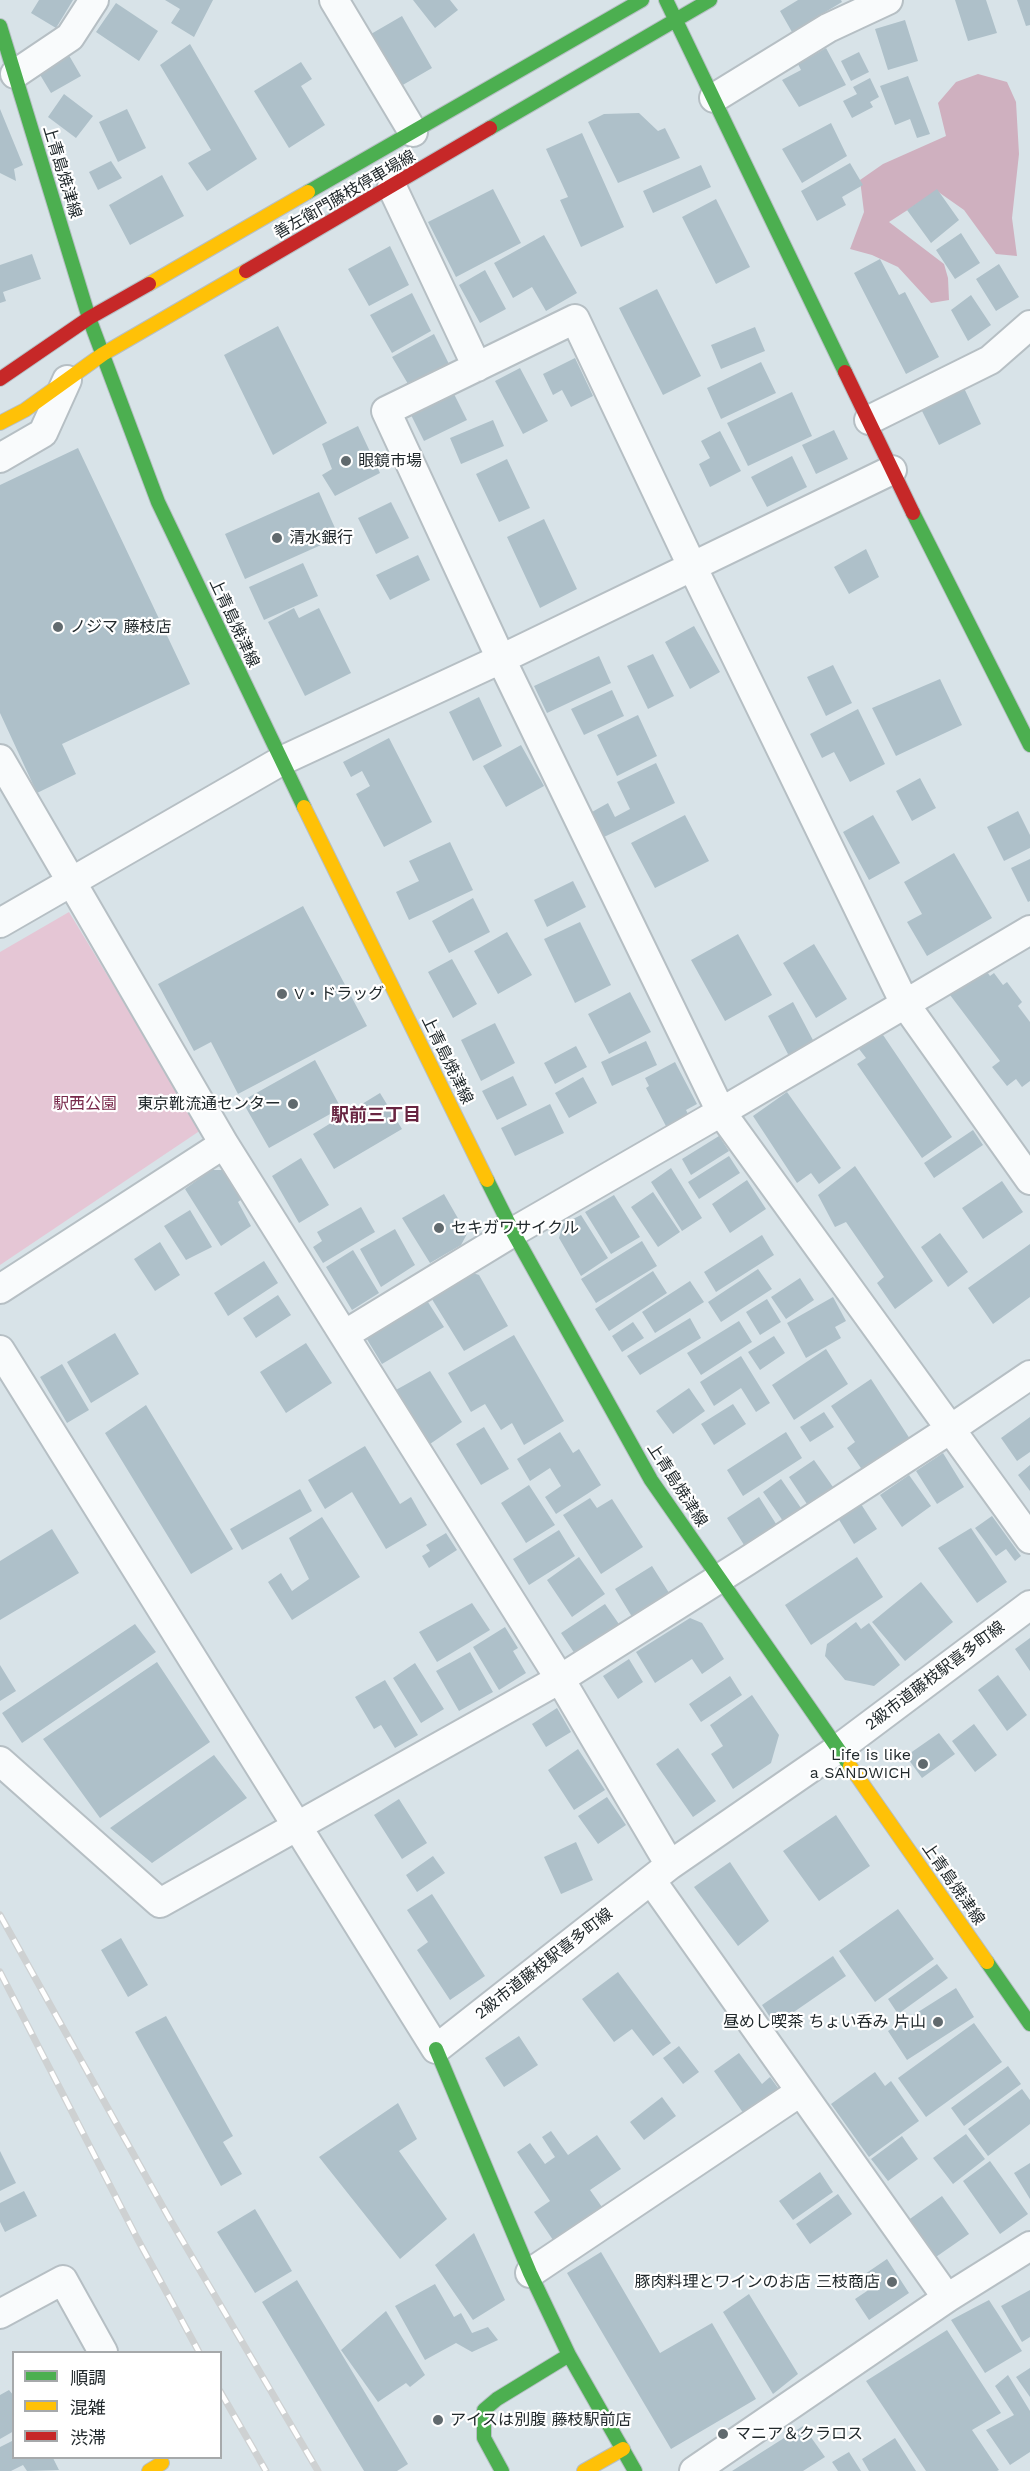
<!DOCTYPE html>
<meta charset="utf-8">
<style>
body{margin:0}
#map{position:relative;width:1030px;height:2471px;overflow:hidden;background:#d8e3e8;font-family:"Work Sans","Noto Sans JP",sans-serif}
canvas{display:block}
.legend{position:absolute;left:12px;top:2351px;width:210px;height:108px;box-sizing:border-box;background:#fff;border:2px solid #a6a9ab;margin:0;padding:8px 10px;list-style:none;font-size:18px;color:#21292c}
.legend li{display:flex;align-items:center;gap:12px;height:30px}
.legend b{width:30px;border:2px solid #a6a9ab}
</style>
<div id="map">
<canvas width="1030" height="2471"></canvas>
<ul class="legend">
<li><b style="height:8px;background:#4caf50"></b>順調</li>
<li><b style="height:8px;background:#ffc107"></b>混雑</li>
<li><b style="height:8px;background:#c62828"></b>渋滞</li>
</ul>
</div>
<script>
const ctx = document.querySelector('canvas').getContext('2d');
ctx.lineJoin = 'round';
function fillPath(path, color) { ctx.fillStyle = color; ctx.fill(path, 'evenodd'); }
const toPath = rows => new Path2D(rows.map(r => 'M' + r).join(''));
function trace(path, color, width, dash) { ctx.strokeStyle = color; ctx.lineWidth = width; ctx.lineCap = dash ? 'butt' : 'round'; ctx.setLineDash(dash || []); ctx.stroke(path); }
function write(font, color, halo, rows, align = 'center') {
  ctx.font = font + ' "Work Sans","Noto Sans JP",sans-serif'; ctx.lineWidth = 4.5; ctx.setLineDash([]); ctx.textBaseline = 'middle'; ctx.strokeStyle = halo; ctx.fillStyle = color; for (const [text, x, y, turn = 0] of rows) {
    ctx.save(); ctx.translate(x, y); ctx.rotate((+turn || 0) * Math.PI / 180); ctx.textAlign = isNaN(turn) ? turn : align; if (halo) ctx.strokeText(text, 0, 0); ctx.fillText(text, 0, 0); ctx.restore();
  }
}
fillPath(toPath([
 [69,912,201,1130,0,1265,0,952]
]), '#e5c6d5');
fillPath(toPath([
 [978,74,1007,82,1016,102,1019,154,1012,218,1017,256,996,254,964,210,937,191,889,222,944,264,948,278,949,300,931,303,898,267,872,255,850,249,864,212,860,180,883,164,946,136,938,103,956,82]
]), '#cfb0bf');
fillPath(toPath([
 [39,0,73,0,56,28,31,13],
 [165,0,213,0,194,37,171,23,180,9],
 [413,0,450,0,458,10,435,28],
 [798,0,841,0,842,2,792,32,780,11],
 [955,0,986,0,997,33,968,41],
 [1017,0,1030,0,1030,25,1026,26],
 [116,3,158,31,139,61,96,32],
 [402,16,432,68,401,86,371,34],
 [905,20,918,61,888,70,875,29],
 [190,44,257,159,207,191,188,163,211,150,160,65],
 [826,48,846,85,799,107,782,80,801,70,798,64],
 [67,52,81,76,51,93,36,68],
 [859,52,869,72,851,81,841,61],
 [301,62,312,79,301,86,325,125,289,148,254,91],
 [908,76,930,134,917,138,910,119,895,125,880,86],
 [870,78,879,97,870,102,873,107,852,118,843,101,857,94,853,87],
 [64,94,93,116,76,138,48,117],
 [0,109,23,165,14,169,16,181,0,173],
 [127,109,146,148,118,162,99,122],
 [639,113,658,131,665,128,680,158,618,183,588,122,604,114],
 [831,123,847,156,802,183,782,149],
 [582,133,624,227,581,247,560,200,568,197,546,149],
 [111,161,122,178,98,190,89,172],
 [850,163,863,185,842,197,846,205,817,221,801,191],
 [701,165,711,187,653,213,643,191],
 [162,175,184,216,130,245,109,205],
 [493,189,521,243,456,277,428,222],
 [937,189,959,220,931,243,907,210],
 [716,199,750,267,716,284,682,217],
 [961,233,980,263,955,279,936,250],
 [544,235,577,293,546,311,532,287,513,298,494,263],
 [390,246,409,285,369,306,348,269],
 [32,254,41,279,3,292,6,301,0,303,0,265],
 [880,259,899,295,905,292,939,357,906,374,854,273],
 [999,264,1019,297,996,311,976,279],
 [485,270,506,309,480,323,459,285],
 [657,289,701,376,663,395,619,308],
 [412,293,431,331,392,353,370,315],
 [971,295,991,325,968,341,951,310],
 [278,326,327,423,273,455,224,355],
 [755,327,765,351,721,369,711,345],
 [434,334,453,372,414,394,392,357],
 [575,358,593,396,571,407,562,390,553,395,543,374],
 [761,362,776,393,721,419,707,388],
 [520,368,548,421,523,434,495,381],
 [964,388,981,424,939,445,921,409],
 [792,392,812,436,748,466,727,423],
 [454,394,467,420,424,441,411,415],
 [493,420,504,446,461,464,450,438],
 [358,426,380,473,335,496,322,475,332,469,322,444],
 [834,430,848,459,816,474,802,445],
 [720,431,741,471,710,487,699,464,710,458,701,441],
 [78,448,190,684,62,744,76,774,37,793,0,713,0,485],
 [792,456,807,487,767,507,751,477],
 [507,459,530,508,499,522,476,474],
 [319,492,339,537,245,579,225,534],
 [391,502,409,538,376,554,358,518],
 [544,519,577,589,540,608,507,537],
 [866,549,879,577,849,594,834,567],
 [418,555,430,580,390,600,376,575],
 [303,563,318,596,264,620,249,587],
 [294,608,299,618,319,608,351,673,305,696,268,622],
 [694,626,720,672,690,689,665,642],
 [653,654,674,696,648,709,627,666],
 [599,656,611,683,547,713,534,686],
 [833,665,852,703,826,716,807,677],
 [940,679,962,725,896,756,872,708],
 [612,690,624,716,584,735,571,709],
 [479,697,502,746,473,761,449,712],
 [858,709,885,764,850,782,834,752,822,758,810,734],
 [638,715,657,756,617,776,597,735],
 [389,738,432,822,384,847,356,794,370,786,362,771,351,777,343,762],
 [521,745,544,786,506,807,483,766],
 [656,763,675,803,604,837,592,812,608,803,615,817,630,809,617,782],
 [920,778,936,808,912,821,896,791],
 [1018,811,1030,835,1030,848,1004,861,987,827],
 [685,815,709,861,655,888,631,843],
 [873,815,900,863,869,880,843,832],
 [450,842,473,890,409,920,396,892,419,881,409,861],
 [954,853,992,918,927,956,907,922,922,914,904,882],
 [1030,859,1030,901,1028,902,1011,868],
 [573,881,586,907,547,927,534,900],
 [473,898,490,932,449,953,432,921],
 [303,906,367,1026,238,1094,211,1042,194,1051,158,984],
 [580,922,611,985,575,1003,544,939],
 [507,932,532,975,498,994,474,951],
 [738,934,772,995,725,1021,691,960],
 [814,944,847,999,816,1018,783,963],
 [452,959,477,1004,453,1018,428,972],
 [985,969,990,976,994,973,1003,985,1007,982,1022,1002,1018,1006,1030,1022,1030,1081,1022,1087,1016,1079,1007,1086,992,1067,1000,1061,950,995],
 [630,992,651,1032,609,1054,588,1014],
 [793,1002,814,1042,789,1056,768,1016],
 [495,1023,515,1063,481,1081,461,1040],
 [879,1029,952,1137,922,1158,857,1064,866,1058,856,1045],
 [646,1041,657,1065,612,1086,601,1062],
 [576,1046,587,1067,555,1084,544,1063],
 [315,1060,341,1108,269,1148,242,1101],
 [675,1062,697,1104,686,1110,689,1116,667,1128,646,1088,649,1086,645,1078],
 [513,1076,527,1105,497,1120,482,1091],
 [583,1077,597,1103,569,1118,555,1093],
 [787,1092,841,1168,819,1184,811,1173,797,1183,753,1116],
 [380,1093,402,1129,334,1169,313,1134],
 [550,1104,564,1133,515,1156,501,1128],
 [973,1130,983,1145,934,1178,924,1163],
 [719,1136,729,1151,691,1175,682,1159],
 [729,1156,740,1173,699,1199,688,1182],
 [301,1158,329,1205,299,1223,272,1176],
 [855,1166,933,1281,895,1309,877,1283,884,1277,846,1222,835,1227,818,1195],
 [671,1168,702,1218,682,1231,651,1182],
 [211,1170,222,1170,242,1199,238,1202,251,1226,221,1246,185,1189],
 [747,1180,766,1209,730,1233,712,1204],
 [1002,1181,1023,1212,983,1239,962,1208],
 [653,1192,680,1232,658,1247,631,1207],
 [444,1194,467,1234,461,1245,430,1263,402,1218],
 [614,1195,640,1237,611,1254,585,1212],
 [361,1207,375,1232,323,1263,313,1247,322,1241,317,1232],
 [190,1210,212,1247,186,1260,164,1226],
 [581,1215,608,1258,581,1276,559,1238,563,1224],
 [395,1229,415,1265,381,1287,360,1249],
 [940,1233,968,1272,948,1287,921,1247],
 [762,1235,774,1255,716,1292,704,1272],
 [642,1241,657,1266,596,1303,581,1279],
 [160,1242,180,1275,155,1291,134,1259],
 [1030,1244,1030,1297,993,1324,968,1288],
 [353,1250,379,1293,352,1310,326,1267],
 [264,1261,278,1283,228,1316,214,1293],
 [758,1269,772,1289,721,1322,708,1302],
 [464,1270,479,1275,508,1326,464,1351,430,1296],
 [653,1271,667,1293,609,1331,595,1309],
 [800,1278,814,1300,786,1319,771,1297],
 [690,1281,704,1302,655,1333,642,1312],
 [278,1295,291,1315,256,1338,243,1318],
 [833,1297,846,1321,835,1327,841,1338,806,1358,787,1323],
 [426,1299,444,1327,382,1364,365,1336],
 [767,1299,781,1322,760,1335,746,1312],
 [690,1318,701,1338,640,1375,627,1356],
 [739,1321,752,1342,701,1375,687,1353],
 [633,1322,644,1338,622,1352,612,1336],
 [115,1333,139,1374,91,1403,67,1362],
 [514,1335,564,1421,524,1445,512,1423,501,1430,485,1404,471,1412,448,1373],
 [774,1336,785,1353,760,1370,748,1352],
 [306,1343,332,1383,286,1413,260,1372],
 [826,1349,848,1384,794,1420,772,1385],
 [741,1356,770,1403,756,1412,741,1388,714,1406,700,1382],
 [62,1364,89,1410,67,1423,40,1377],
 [430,1371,462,1422,430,1444,394,1391],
 [871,1379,910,1439,863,1471,847,1448,855,1442,831,1406],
 [689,1388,705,1411,673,1434,656,1411],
 [733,1404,746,1424,714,1445,701,1424],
 [146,1405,233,1549,191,1574,105,1433],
 [824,1412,834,1427,810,1442,800,1427],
 [1030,1417,1030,1452,1017,1461,1001,1438],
 [484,1427,509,1469,481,1485,456,1444],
 [560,1432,573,1453,579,1449,601,1485,556,1514,545,1497,561,1486,550,1468,530,1481,517,1459],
 [786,1432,802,1458,743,1496,727,1470],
 [365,1446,400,1504,411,1497,427,1525,386,1549,352,1492,325,1509,308,1480],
 [943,1453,964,1487,937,1504,916,1471],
 [814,1460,833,1487,807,1504,789,1477],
 [1030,1465,1030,1491,1018,1475],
 [909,1475,931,1506,902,1527,880,1495],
 [781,1479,801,1508,783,1521,763,1492],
 [529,1485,555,1525,526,1543,501,1503],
 [300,1489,312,1511,242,1550,230,1529],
 [759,1497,778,1527,746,1548,727,1518],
 [590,1498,597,1508,612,1499,643,1547,601,1574,563,1515],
 [861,1504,877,1529,854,1544,838,1518],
 [992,1516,1021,1556,1015,1561,1006,1549,996,1556,975,1528],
 [322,1517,360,1577,292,1620,268,1582,281,1573,292,1591,309,1579,289,1538],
 [971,1528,1007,1582,977,1603,938,1548],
 [52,1529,79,1573,0,1620,0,1561],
 [559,1530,575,1556,529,1585,513,1559],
 [446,1533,457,1550,429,1568,422,1556,430,1551,426,1545],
 [579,1557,605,1594,572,1617,547,1580],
 [857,1557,883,1597,811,1645,785,1605],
 [652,1566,671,1596,634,1620,615,1589],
 [921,1582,953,1622,905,1661,872,1622],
 [472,1603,490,1630,437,1662,419,1632],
 [605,1604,621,1627,577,1657,561,1633],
 [690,1618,702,1623,724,1659,702,1674,692,1659,655,1683,636,1652],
 [856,1622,861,1629,869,1623,900,1665,874,1686,845,1680,825,1656,827,1644],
 [135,1624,156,1652,22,1743,2,1713],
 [505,1627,518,1648,513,1651,526,1673,499,1690,473,1647],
 [1030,1638,1030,1671,1015,1649],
 [470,1652,493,1692,459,1711,436,1671],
 [629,1659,643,1682,618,1699,603,1676],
 [157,1662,210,1742,100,1818,43,1739],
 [415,1663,444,1709,421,1723,393,1678],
 [0,1665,16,1691,0,1701],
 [998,1675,1027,1715,1007,1731,978,1690],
 [730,1676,742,1695,701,1722,689,1704],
 [385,1680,418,1735,395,1748,381,1725,374,1729,355,1697],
 [752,1695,779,1735,771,1763,733,1789,711,1754,723,1746,710,1725],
 [557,1708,571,1732,546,1747,532,1724],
 [974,1724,997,1755,975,1772,952,1741],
 [939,1733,955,1754,922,1778,906,1756],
 [678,1748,716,1801,693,1817,656,1764],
 [578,1749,605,1790,574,1810,548,1770],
 [214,1755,247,1798,152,1863,110,1828],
 [607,1797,626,1825,598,1844,578,1816],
 [399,1799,427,1843,402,1859,374,1815],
 [836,1815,870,1866,819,1901,783,1851],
 [576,1842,593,1880,561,1894,544,1857],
 [433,1856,445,1873,417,1892,406,1875],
 [730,1862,769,1921,738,1946,694,1887],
 [432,1894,485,1976,450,2000,417,1950,428,1942,407,1910],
 [898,1909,934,1959,875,2002,839,1951],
 [121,1938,148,1985,128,1997,101,1950],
 [833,1956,846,1976,775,2025,762,2005],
 [937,1964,948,1978,898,2014,888,1999],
 [618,1972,671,2043,653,2056,632,2029,614,2042,582,1999],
 [956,1988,974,2017,907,2060,888,2031],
 [166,2016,233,2136,223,2142,242,2174,221,2186,135,2032],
 [974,2023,1002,2062,926,2117,898,2078],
 [519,2036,538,2065,504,2087,485,2058],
 [679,2046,699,2072,683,2084,663,2058],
 [739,2053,762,2084,770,2077,781,2092,746,2117,714,2071],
 [1008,2066,1021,2084,964,2126,951,2108],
 [875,2072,885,2086,891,2081,919,2121,869,2157,831,2104],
 [1022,2089,1030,2100,1030,2124,988,2156,968,2129],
 [662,2097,676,2116,644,2140,630,2122],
 [398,2103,417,2139,399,2151,447,2219,400,2259,319,2157],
 [551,2131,568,2155,597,2135,621,2169,590,2190,602,2207,553,2240,534,2212,550,2201,517,2152,530,2143,545,2164,555,2157,542,2137],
 [966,2134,985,2159,953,2184,933,2158],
 [902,2136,918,2159,888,2181,871,2159],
 [0,2151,16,2183,0,2191],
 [990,2161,1028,2214,1000,2234,963,2181],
 [1030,2163,1030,2199,1014,2173],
 [820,2172,833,2192,793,2220,779,2201],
 [24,2191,37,2216,5,2232,0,2222,0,2203],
 [838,2194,852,2214,810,2244,796,2224],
 [942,2196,969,2234,933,2259,907,2221],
 [255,2209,292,2271,255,2293,217,2232],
 [474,2233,505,2300,473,2320,435,2265],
 [601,2252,660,2353,712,2323,756,2399,671,2449,567,2273],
 [887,2259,909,2293,869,2320,855,2299,870,2289,862,2276],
 [297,2280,408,2464,397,2471,364,2471,262,2302],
 [435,2284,454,2317,461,2313,472,2333,488,2327,498,2340,472,2352,456,2343,425,2360,395,2306],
 [1030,2290,1030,2337,1022,2342,1001,2306],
 [749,2294,798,2374,773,2394,723,2312],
 [989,2300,1022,2351,985,2373,951,2320],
 [386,2311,425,2375,410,2387,406,2383,378,2402,341,2350],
 [947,2330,1001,2413,972,2430,999,2470,997,2471,926,2471,866,2381],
 [1030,2368,1030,2397,1016,2377],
 [1008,2375,1030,2411,1030,2452,1010,2465,986,2430,1014,2415,995,2386],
 [9,2390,14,2396,14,2431,0,2439,0,2395],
 [803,2426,825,2457,803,2471,732,2471],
 [895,2438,916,2471,869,2471,862,2459],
 [14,2440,14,2458,53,2458,59,2470,27,2471,23,2465,11,2471,0,2471,0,2447],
 [849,2452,861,2471,838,2471,832,2462]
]), '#aec0c9');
const street = toPath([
 [334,0,413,132],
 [15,74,70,37,94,0],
 [714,98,828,28,888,0],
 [392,187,477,367],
 [869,420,990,360,1030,325],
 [0,458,43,433,67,380],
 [0,759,224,1144,560,1679,670,1865],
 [0,923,281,761,501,659,892,470],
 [1030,930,905,1004,721,1112,501,659,386,411,575,319,692,566,905,1004,1030,1180],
 [0,1289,224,1144],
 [344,1335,513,1232,721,1112,1030,1539],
 [0,1350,436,2049,670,1865,838,1749,1030,1605],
 [0,1761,160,1903,560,1679,747,1561,952,1428,1030,1375],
 [651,1880,947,2298],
 [530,2273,800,2092],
 [0,2314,63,2280,103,2352],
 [694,2471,947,2298,1030,2246]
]);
const fast = toPath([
 [666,0,845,372],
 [0,26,89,318,158,502,304,807],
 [490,128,710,0],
 [308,192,642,0],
 [913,513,1030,745],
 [487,1180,513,1232,651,1480,850,1766],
 [987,1962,1030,2024],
 [436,2049,530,2273,569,2355,635,2471],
 [502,2471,484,2438,484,2410,497,2399,569,2355]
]);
const slow = toPath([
 [149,284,308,192],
 [0,423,25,410,103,354,246,271],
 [304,807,487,1180],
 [850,1766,987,1962],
 [149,2471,162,2463],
 [584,2471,623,2449]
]);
const jam = toPath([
 [246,271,490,128],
 [845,372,913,513],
 [0,379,89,318,149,284]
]);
trace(street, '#b6bfc4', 32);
trace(fast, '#b6bfc4', 16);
trace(slow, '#b6bfc4', 16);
trace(jam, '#b6bfc4', 16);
trace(street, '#f9fbfc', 28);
trace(fast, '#4caf50', 14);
trace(slow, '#ffc107', 14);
trace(jam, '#c62828', 14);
const rail = toPath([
 [0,1915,168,2216,318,2471],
 [0,1972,137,2238,199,2352],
 [220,2391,266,2471]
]);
trace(rail, '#ced1d2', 7);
trace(rail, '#fff', 4.5, [14]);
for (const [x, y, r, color] of [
 [346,461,6,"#616a6e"],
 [277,538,6,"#616a6e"],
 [58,627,6,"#616a6e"],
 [282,994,6,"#616a6e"],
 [293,1104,6,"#616a6e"],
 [439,1228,6,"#616a6e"],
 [923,1764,6,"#616a6e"],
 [938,2022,6,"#616a6e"],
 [892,2282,6,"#616a6e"],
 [438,2420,6,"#616a6e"],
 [723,2434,6,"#616a6e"]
]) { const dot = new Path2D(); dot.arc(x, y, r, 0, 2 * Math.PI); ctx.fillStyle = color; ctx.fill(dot); trace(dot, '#fff', 2); }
write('16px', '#21292c', '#fff', [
 ["上青島焼津線",62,172,73],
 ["善左衛門藤枝停車場線",345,195,-30],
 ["上青島焼津線",234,623,65],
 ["上青島焼津線",447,1060,64],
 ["上青島焼津線",677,1485,57],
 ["2級市道藤枝駅喜多町線",935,1676,-37],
 ["上青島焼津線",953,1884,55],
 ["2級市道藤枝駅喜多町線",544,1964,-38]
]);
write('16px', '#21292c', '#fff', [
 ["眼鏡市場",358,461],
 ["清水銀行",289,538],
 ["ノジマ 藤枝店",70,627],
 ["V・ドラッグ",294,994],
 ["東京靴流通センター",281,1104,"right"],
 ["セキガワサイクル",451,1228],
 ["Life is like",911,1755,"right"],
 ["a SANDWICH",911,1773,"right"],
 ["昼めし喫茶 ちょい呑み 片山",926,2022,"right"],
 ["豚肉料理とワインのお店 三枝商店",880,2282,"right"],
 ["アイスは別腹 藤枝駅前店",450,2420],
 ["マニア＆クラロス",735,2434]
], 'left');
write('16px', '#78294b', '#fff', [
 ["駅西公園",85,1104]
]);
write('bold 18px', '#682541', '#fff', [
 ["駅前三丁目",376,1116]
]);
</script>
